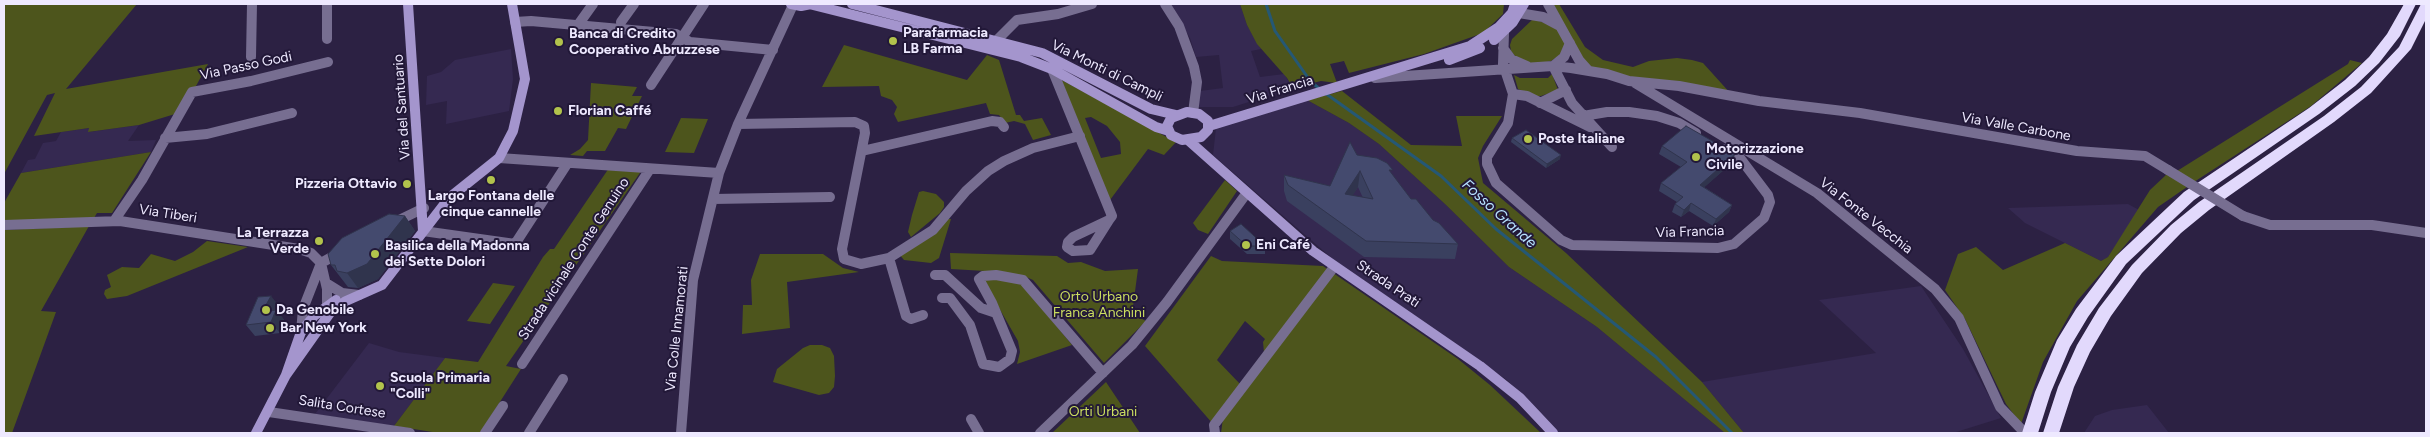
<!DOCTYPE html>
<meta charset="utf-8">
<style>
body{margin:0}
#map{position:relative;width:2430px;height:437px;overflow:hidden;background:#2c2143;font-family:Figtree,sans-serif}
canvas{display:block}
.frame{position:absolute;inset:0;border:5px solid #eee9ff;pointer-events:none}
</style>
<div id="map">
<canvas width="2430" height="437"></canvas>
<div class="frame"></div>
</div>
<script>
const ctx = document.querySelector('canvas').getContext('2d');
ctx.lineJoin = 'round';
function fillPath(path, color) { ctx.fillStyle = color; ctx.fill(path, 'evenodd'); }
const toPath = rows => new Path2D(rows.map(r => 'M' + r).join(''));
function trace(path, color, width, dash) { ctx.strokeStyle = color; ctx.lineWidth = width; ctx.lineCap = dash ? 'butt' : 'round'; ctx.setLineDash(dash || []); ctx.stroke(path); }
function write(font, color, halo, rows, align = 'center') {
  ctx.font = font + ' Figtree,sans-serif'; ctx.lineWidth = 4; ctx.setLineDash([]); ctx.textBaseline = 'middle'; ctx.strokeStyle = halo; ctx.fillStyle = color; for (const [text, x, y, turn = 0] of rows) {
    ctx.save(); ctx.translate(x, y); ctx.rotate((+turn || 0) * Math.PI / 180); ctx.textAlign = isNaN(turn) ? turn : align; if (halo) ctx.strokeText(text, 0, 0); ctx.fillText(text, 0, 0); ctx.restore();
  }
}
fillPath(toPath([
 [1170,4,1240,4,1247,25,1261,49,1251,51,1260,77,1284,74,1293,88,1233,107,1197,107,1200,91,1223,88,1219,55,1196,57,1190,38],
 [511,49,513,79,509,111,446,124,447,101,426,105,427,76,441,72,455,60],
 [1307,100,1349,123,1379,144,1445,204,1509,267,1597,327,1725,433,1558,433,1507,380,1334,260,1213,155,1216,128],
 [139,125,128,141,156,140,151,152,21,173,28,160,35,159,43,143,56,141,61,132,90,128,89,132],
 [2128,204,2139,210,2108,257,2101,261,2025,223,2008,208],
 [1921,286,1963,349,2001,418,1953,433,1744,433,1702,382,1876,353,1819,300],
 [369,343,399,352,445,358,394,426,315,414],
 [2147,405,2169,433,2084,433,2095,416,2112,410]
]), '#352951');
fillPath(toPath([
 [4,4,137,4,66,89,208,64,196,86,175,114,139,125,88,132,89,128,34,136,55,93,47,95,4,174],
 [1240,4,1504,4,1503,14,1483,33,1424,54,1349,73,1344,61,1330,64,1337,83,1321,81,1293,88,1287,78,1257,44,1247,25],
 [1551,4,1559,4,1585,47,1603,60,1633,67,1649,61,1677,58,1692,60,1703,63,1731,94,1588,70],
 [1533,19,1556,27,1566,42,1560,55,1551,61,1537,64,1519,61,1511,51,1510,45,1512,39],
 [844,45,967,80,987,55,999,60,1016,115,1020,115,1024,121,1042,118,1051,135,1033,140,1025,124,1014,121,1005,123,999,115,990,114,986,103,898,122,894,114,897,107,892,100,881,96,879,86,822,87],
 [2350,60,2362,63,2311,106,2194,182,2177,171,2348,64],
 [1552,74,1558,90,1541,96,1534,96,1518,89,1514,75,1520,78,1548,78],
 [1058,78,1172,140,1178,140,1164,155,1148,149,1110,200],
 [1091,117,1107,126,1120,142,1121,154,1101,158,1085,118],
 [591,83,637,87,632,96,642,96,626,129,618,128,605,151,587,151,583,156,570,155,580,149,588,140],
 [1342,91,1411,145,1462,146,1456,116,1502,116,1483,146,1478,158,1483,183,1566,253,1702,382,1744,433,1725,433,1597,327,1509,267,1445,204,1379,144,1349,123,1307,100],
 [681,118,708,119,694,153,665,152],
 [151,152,112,213,97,213,94,218,4,222,4,203,21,173],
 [609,168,642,170,506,366,521,369,480,433,439,433,394,426,445,358,478,362,543,257,550,249,554,249],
 [2167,174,2187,187,2158,207,2077,301,2043,362,2021,424,2006,404,1965,319,1945,290,1958,254,1976,247,2003,270,2065,243,2101,261,2108,257,2150,190],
 [1225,180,1237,191,1208,234,1198,230,1193,223],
 [923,191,936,194,944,202,944,207,940,213,911,237,908,232,912,215,919,192],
 [946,219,951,219,939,258,931,263,904,260,899,254],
 [89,226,41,311,56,312,12,433,4,433,4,230],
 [207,241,248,247,127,296,107,299,104,294,105,290,111,287,107,275,122,267,139,268,151,254,175,261,193,252],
 [950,253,1057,256,1068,263,1081,262,1105,271,1138,269,1132,314,1146,321,1104,363,1033,280,1024,276,985,271,951,269],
 [760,254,823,254,843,268,859,272,787,282,790,328,742,334,743,305,752,305,751,280],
 [1211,256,1222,261,1323,266,1458,359,1490,385,1541,433,1221,433,1223,418,1265,363,1263,342,1265,339,1245,321,1217,360,1241,385,1213,424,1145,346],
 [993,278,1021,283,1072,345,1017,364,1020,352,1018,341,983,280],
 [493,283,515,286,490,324,467,321],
 [810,345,822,345,830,348,834,356,835,376,834,387,829,393,819,395,773,382,777,369,803,348],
 [1106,382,1140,433,1052,433]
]), '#4d551c');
trace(toPath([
 [1266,4,1275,31,1311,82,1320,89],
 [1325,93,1441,176,1496,229,1656,357,1732,433]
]), '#255875', 3);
trace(toPath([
 [327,4,327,39],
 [1165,4,1179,26,1194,67,1197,82,1193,113],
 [1548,4,1579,60,1588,70],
 [1519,13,1543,17,1560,26],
 [515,22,531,21,676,34,690,42,773,50],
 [621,22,634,4],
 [578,25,593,4],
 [1504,33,1503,64,1513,94,1508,123,1487,157,1487,164,1496,183,1561,240,1572,245,1718,248,1734,244,1764,218,1770,202,1768,195,1740,158,1724,149],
 [997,40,1017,20,1058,14,1092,4],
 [1503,48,1511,59,1527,66],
 [251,57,252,4],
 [1553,66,1572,103,1612,147],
 [1553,66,1564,57,1570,43],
 [1052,69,1112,216,1109,220],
 [1375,78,1553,66,1571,68,1607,74,1629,81,1679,86,1759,101,1860,113,2077,151,2145,156,2168,170],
 [1635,83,1817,193,1935,289,1959,318,2000,407,2025,433],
 [651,85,704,4],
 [1513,94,1527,96,1590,127],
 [1540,103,1566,90],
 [1583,116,1607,112,1629,112,1657,116,1679,123,1696,133],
 [738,124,855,122,864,126,865,133,842,249,844,259,861,264,889,258,933,230,966,191,988,171,1004,161,1033,148,1080,136],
 [165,138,207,134,292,113],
 [862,151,992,121,1000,122,1004,127],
 [499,158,719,173],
 [713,199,830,197],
 [2243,216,2270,225,2372,225,2426,233],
 [1109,220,1090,250,1073,251,1067,247,1068,242,1073,237,1109,220],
 [114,221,142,180,192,92,251,81,328,62],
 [395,222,424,208],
 [4,225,120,221,299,249,311,253,321,263,327,289,327,306],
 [423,231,515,244,567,164],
 [889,258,906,316,911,319,923,315],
 [935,275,945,275,981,308,996,313],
 [326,283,342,293,359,295],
 [942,298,950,298,970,325,983,364,999,367,1010,359,1012,351,992,303,979,279,983,276,996,275,1023,280,1103,373],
 [301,332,303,309,321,263,341,252],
 [522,364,650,169],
 [269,412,410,433],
 [971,419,979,433],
 [485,433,503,406],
 [529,433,563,379],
 [681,433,693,280,719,173,738,124,793,5],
 [1040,433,1132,345,1167,302,1246,194],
 [1215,433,1214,425,1334,267]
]), '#776e91', 10);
trace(toPath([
 [408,4,423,231],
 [791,4,801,6,811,4],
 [809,4,1021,57,1052,69,1156,127,1169,131],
 [852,4,1042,53,1151,109,1176,115],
 [1494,40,1513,22,1524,4],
 [1449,60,1480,48],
 [1187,112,1199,114,1208,121,1208,130,1201,137,1182,140,1171,135,1167,126,1171,118,1187,112],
 [1209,126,1470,46,1499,27,1512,13,1515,4],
 [1188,140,1313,251,1480,366,1520,398,1553,433],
 [286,375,332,310,346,301,382,285,449,198,499,158,513,131,525,79,512,4],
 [256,433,286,375,301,332,314,316,336,300]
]), '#a495cd', 10);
fillPath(toPath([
 [2404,4,2416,4,2400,36,2379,63,2355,86,2319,114,2194,200,2126,264,2088,317,2070,347,2051,392,2038,433,2022,433,2035,392,2057,340,2076,309,2116,256,2184,192,2309,108,2345,80,2369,57,2387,34,2404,4],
 [2421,4,2426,4,2426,19,2411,49,2371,93,2334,122,2209,210,2181,233,2142,273,2111,316,2090,352,2074,387,2059,433,2043,433,2058,387,2077,345,2099,308,2132,265,2171,225,2199,202,2324,116,2361,87,2399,47,2421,4]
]), '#e2d9fc');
trace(toPath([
 [2168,170,2243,216]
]), '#776e91', 10);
fillPath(toPath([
 [1512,138,1560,159,1546,168,1511,142],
 [1662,146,1733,162,1704,187,1732,205,1729,212,1713,226,1689,211,1681,217,1672,212,1675,204,1677,202,1659,191,1661,183,1681,167,1659,154],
 [1357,155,1392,175,1411,199,1458,244,1455,259,1364,257,1287,201,1284,191,1284,175,1330,186],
 [1358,187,1363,198,1352,196],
 [405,216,415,231,378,279,358,288,348,287,331,265],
 [1230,231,1265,246,1265,254,1247,254,1230,239],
 [280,307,277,311,285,321,280,333,255,336,246,325]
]), '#3a405f');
fillPath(toPath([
 [1735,154,1733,162,1698,193,1700,185],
 [1561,155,1560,159,1546,168,1547,164],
 [1360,171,1358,187,1344,210,1345,194],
 [1691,203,1689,211,1681,217,1684,210],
 [1732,205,1729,212,1713,226,1716,219],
 [405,216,415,231,378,279,358,288,347,273],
 [271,296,280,307,277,311,285,321,280,333,262,312]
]), '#30344d');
const building = toPath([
 [1686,126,1735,154,1700,185,1732,205,1716,219,1691,203,1684,210,1675,204,1683,197,1661,183,1687,162,1662,146,1686,126],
 [1526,130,1561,155,1547,164,1512,138,1526,130],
 [1350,142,1357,155,1377,158,1387,163,1393,170,1389,170,1411,199,1416,199,1433,220,1439,223,1458,244,1366,241,1288,185,1284,175,1330,186,1350,142],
 [1360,171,1373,199,1345,194,1360,171],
 [389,214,405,216,367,264,347,273,337,271,335,265,331,265,328,254,342,238,389,214],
 [1241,224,1265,246,1247,246,1230,231,1241,224],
 [271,296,262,312,276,310,271,322,246,325,258,297,271,296]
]);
fillPath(building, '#444a6e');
trace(building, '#30344d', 1);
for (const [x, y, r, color] of [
 [893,41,5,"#b2c34c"],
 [559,42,5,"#b2c34c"],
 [558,111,5,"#b2c34c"],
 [1528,139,5,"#b2c34c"],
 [1696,157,5,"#b2c34c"],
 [491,180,5,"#b2c34c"],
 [407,184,5,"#b2c34c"],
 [319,241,5,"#b2c34c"],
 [1246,245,5,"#b2c34c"],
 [375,254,5,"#b2c34c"],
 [266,310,5,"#b2c34c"],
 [270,328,5,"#b2c34c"],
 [380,386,5,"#b2c34c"]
]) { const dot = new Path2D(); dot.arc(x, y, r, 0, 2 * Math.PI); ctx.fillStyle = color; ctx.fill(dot); trace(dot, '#221838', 2); }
write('bold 14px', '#eee9ff', '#221838', [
 ["Parafarmacia",903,33],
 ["LB Farma",903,49],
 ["Banca di Credito",569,34],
 ["Cooperativo Abruzzese",569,50],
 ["Florian Caffé",568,111],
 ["Poste Italiane",1538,139],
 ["Motorizzazione",1706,149],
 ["Civile",1706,165],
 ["Pizzeria Ottavio",397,184,"right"],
 ["Largo Fontana delle",491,196,"center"],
 ["cinque cannelle",491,212,"center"],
 ["La Terrazza",309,233,"right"],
 ["Verde",309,249,"right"],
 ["Eni Café",1256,245],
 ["Basilica della Madonna",385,246],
 ["dei Sette Dolori",385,262],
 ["Da Genobile",276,310],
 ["Bar New York",280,328],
 ["Scuola Primaria",390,378],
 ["\"Colli\"",390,394]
], 'left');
write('14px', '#eee9ff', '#221838', [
 ["Via Passo Godi",246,66,-12],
 ["Via Monti di Campli",1107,71,26],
 ["Via Francia",1280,90,-17],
 ["Via del Santuario",402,107,-94],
 ["Via Valle Carbone",2016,127,10],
 ["Via Tiberi",168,214,9],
 ["Via Fonte Vecchia",1866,216,38],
 ["Via Francia",1690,232,-2],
 ["Strada vicinale Conte Genuino",574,259,-57],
 ["Strada Prati",1388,284,34],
 ["Via Colle Innamorati",677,329,-84],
 ["Salita Cortese",342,407,9]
]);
write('14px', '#cbde60', '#221838', [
 ["Orto Urbano",1099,297],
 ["Franca Anchini",1099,313],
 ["Orti Urbani",1103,412]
]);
write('italic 15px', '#b6e2ff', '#221838', [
 ["Fosso Grande",1499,214,42]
]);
</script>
